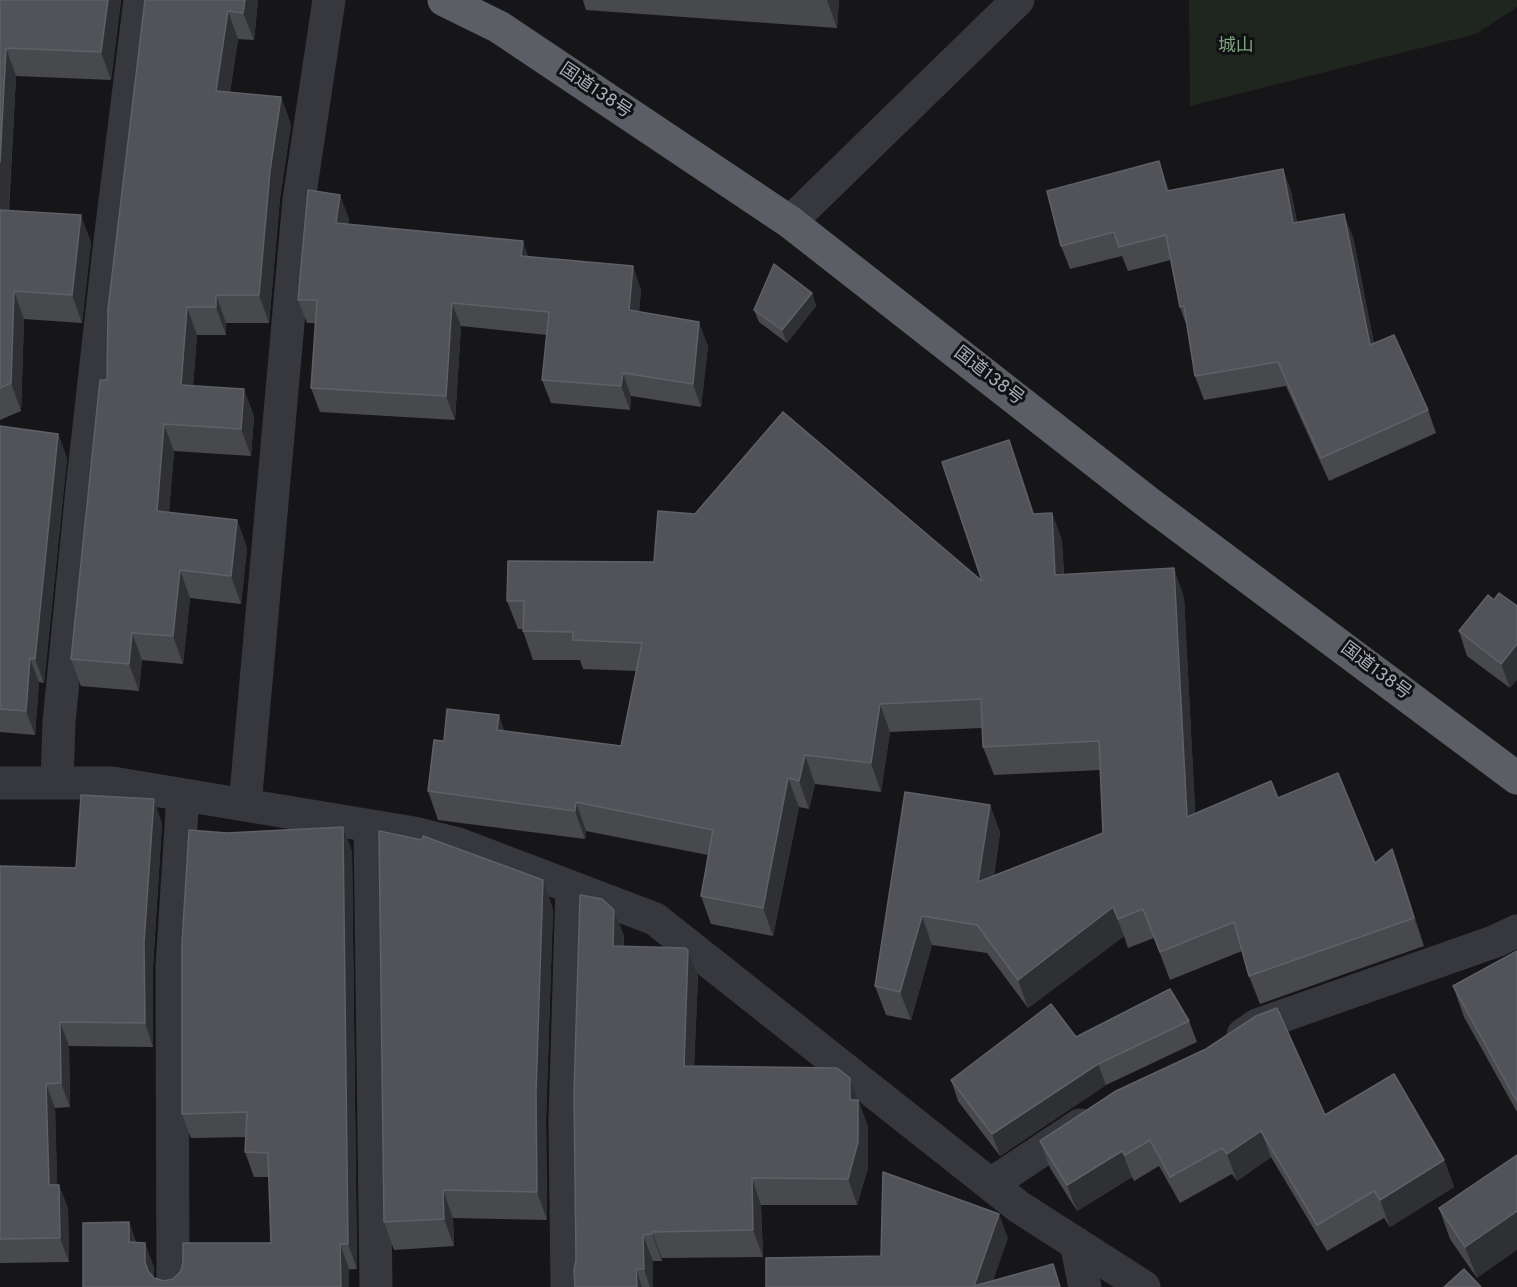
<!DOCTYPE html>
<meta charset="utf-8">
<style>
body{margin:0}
canvas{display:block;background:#161618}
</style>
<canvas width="1517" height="1287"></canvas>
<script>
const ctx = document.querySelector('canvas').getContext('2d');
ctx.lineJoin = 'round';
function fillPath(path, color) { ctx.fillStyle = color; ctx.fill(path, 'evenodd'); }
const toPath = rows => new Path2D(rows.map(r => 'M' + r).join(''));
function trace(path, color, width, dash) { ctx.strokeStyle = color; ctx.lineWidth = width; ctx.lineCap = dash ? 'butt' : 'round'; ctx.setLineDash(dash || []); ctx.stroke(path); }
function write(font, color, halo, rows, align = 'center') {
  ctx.font = font + ' Overpass,"Noto Sans JP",sans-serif'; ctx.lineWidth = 6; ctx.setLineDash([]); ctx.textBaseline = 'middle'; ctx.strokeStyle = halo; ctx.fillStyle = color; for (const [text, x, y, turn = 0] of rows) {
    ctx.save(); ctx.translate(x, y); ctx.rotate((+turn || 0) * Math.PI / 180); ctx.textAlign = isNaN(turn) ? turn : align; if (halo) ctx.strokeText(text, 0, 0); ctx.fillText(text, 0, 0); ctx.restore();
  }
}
fillPath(toPath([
 [1189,0,1517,0,1517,7,1476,34,1190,106]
]), '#1e261f');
trace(toPath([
 [57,782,59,722,82,489,109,249,140,0],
 [0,783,112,783,414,833,458,844,655,919,1019,1207,1144,1287],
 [245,805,299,200,329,0],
 [370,826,376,1287],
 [1243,1035,1257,1025,1496,941,1517,931],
 [991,1184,1080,1125],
 [1076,1243,1085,1287],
 [173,1287,172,967,183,795],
 [567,1287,565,1120,572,888]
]), '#37383d', 33);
trace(toPath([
 [790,222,1018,0]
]), '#37383d', 33);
trace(toPath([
 [444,0,499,27,790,222,1150,504,1517,778]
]), '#5b5e65', 33);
fillPath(toPath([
 [0,0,121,0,111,80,16,76,9,211,91,242,82,323,24,319,21,411,0,420],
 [145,0,258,0,254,40,238,39,230,92,281,97,291,125,280,198,269,323,226,323,226,335,197,335,193,386,254,416,251,456,174,451,169,512,237,520,247,548,241,604,190,598,183,664,142,660,139,691,81,686,71,659,107,380],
 [583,0,839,0,837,28,586,10],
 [1159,161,1169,191,1283,169,1291,192,1297,222,1353,237,1374,344,1428,410,1436,433,1329,481,1286,386,1204,400,1195,376,1186,324,1180,307,1171,260,1128,271,1122,256,1070,269,1061,246],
 [349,218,348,224,529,257,641,290,639,312,708,346,701,407,631,396,630,410,551,403,542,380,547,335,461,326,455,420,320,412,311,388,316,323,307,323,298,300],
 [812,293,816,306,787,343,759,322,754,310],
 [0,426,58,434,67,458,44,683,39,682,35,735,0,732],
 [1019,468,1034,514,1052,513,1062,541,1064,574,1184,597,1195,813,1278,798,1375,863,1392,849,1402,877,1424,946,1260,1004,1249,976,1242,951,1170,980,1154,938,1128,948,1124,936,1028,1008,987,953,932,945,911,1020,886,1015,875,986,990,805,1000,833,994,875,1103,833,1100,770,994,775,983,747,982,728,890,732,881,792,815,784,809,809,799,807,773,936,711,924,701,896,708,855,586,831,585,839,438,820,428,791,444,741,504,731,621,746,637,671,583,669,580,660,533,660,523,631,523,629,518,629,507,601,982,581],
 [1494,600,1510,688,1467,656,1459,631],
 [162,823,153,966,153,1047,69,1046,70,1107,55,1108,57,1185,59,1185,68,1209,69,1262,0,1263,0,866,76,868],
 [352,851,357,1269,83,1287,129,1222,136,1242,154,1267,154,1278,164,1281,173,1279,271,1243,269,1177,254,1177,245,1152,246,1137,191,1138,182,1114],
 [553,908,546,1119,547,1220,453,1218,454,1246,394,1250,384,1222],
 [614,910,624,936,624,947,688,950,698,977,694,1066,850,1078,868,1127,868,1168,857,1205,761,1205,763,1257,662,1258,662,1261,653,1261,653,1287,575,1287,576,1260],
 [1517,951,1517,1112,1464,1017,1453,986],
 [1189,1021,1197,1042,1106,1085,1000,1156,958,1101,951,1080,1076,1037],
 [1325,1115,1444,1160,1454,1187,1390,1227,1384,1218,1327,1251,1271,1157,1237,1181,1232,1174,1180,1203,1159,1166,1134,1181,1132,1177,1077,1211,1050,1168,1040,1141],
 [1517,1155,1477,1278,1450,1239,1439,1208]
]), '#47494d');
fillPath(toPath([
 [108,0,121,0,111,80,101,52],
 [245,0,258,0,254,40,243,13],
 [827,0,839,0,837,28],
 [228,11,238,39,226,118,216,91],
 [6,48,16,76,7,238,0,217,0,162],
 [281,97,291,125,280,198,269,323,259,295,270,171],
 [1159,161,1167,185,1175,215,1167,191],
 [1283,169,1291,192,1302,247,1293,223],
 [340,195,349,218,344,247,336,223],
 [1344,214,1353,237,1379,369,1370,345],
 [81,215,91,242,82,323,72,295],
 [523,241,531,264,521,256],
 [633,266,641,290,637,333,629,310],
 [14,291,24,319,21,411,11,383],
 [812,293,816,306,787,343,782,330],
 [216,295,226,323,226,335,216,307],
 [452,303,461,326,455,420,446,396],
 [187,307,197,335,191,412,181,385],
 [699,322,708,346,701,407,693,384],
 [623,373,631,396,630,410,621,386],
 [244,389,254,416,251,456,241,429],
 [164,424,174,451,167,538,157,511],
 [58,434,67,458,44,683,35,659],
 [1009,440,1019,468,1044,542,1033,514],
 [1052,513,1062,541,1065,603,1055,575],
 [237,520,247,548,241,604,231,576],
 [1174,568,1184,597,1197,845,1187,817],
 [180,570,190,598,183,664,173,636],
 [132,633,142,660,139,691,129,664],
 [1517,644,1517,680,1510,688,1501,664],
 [30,658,39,682,35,735,26,711],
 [880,704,890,732,881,792,871,763],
 [499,715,509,744,497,730],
 [805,755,815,784,809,809,799,781],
 [788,778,799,807,773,936,763,908],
 [154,799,162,823,153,966,153,1047,145,1023,144,942],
 [576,802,586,831,585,839,575,811],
 [990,805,1000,833,988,910,978,882],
 [343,827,352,851,357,1269,348,1244],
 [1392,849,1402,877,1424,946,1414,918],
 [543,880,553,908,546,1119,547,1220,537,1192,536,1092],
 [1113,907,1124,936,1028,1008,1018,980],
 [614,910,624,936,622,973,613,946],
 [922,916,932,945,911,1020,900,992],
 [688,950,698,977,693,1092,684,1066],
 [60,1022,69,1046,70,1107,61,1083],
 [1098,1064,1106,1085,1000,1156,992,1134],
 [850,1078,868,1127,868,1168,857,1205,848,1179,850,1100],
 [46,1084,55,1108,58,1209,49,1185],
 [1261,1131,1271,1157,1237,1181,1227,1154],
 [1122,1151,1132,1177,1077,1211,1067,1185],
 [1444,1160,1454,1187,1390,1227,1380,1200],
 [752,1178,761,1205,763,1257,753,1230],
 [59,1185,68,1209,69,1262,60,1238],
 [443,1190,453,1218,454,1246,444,1219],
 [1517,1211,1517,1250,1477,1278,1465,1247],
 [999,1214,1008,1238,991,1287,974,1286],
 [129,1222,138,1247,129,1242],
 [652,1232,662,1258,662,1261,652,1234],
 [643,1235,653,1261,653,1287,650,1287,644,1269],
 [145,1243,154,1267,154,1287,148,1271,145,1262],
 [340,1244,349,1269,349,1287,341,1287],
 [636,1269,642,1287,637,1287]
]), '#2f3033');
const building = toPath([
 [0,0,108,0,101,52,6,48,0,162,0,0],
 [145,0,245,0,243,13,228,11,216,91,281,97,270,171,259,295,216,295,216,307,187,307,181,385,244,389,241,429,164,424,157,511,237,520,231,576,180,570,173,636,132,633,129,664,71,659,100,380,107,380,108,309,145,0],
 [1159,161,1167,191,1283,169,1293,223,1344,214,1370,345,1394,335,1428,410,1321,458,1278,362,1195,376,1184,306,1180,307,1166,235,1119,247,1114,232,1061,246,1047,191,1159,161],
 [308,190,340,195,336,223,523,241,521,256,633,266,629,310,699,322,693,384,623,373,621,386,542,380,549,312,452,303,446,396,311,388,317,300,298,300,308,190],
 [0,210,81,215,72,295,14,291,11,383,0,388,0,210],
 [774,264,812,293,782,330,754,310,774,264],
 [783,412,982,581,942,462,1009,440,1033,514,1052,513,1055,575,1174,568,1187,817,1271,781,1278,798,1338,773,1375,863,1392,849,1414,918,1249,976,1234,922,1160,952,1143,909,1118,919,1113,907,1018,980,977,925,922,916,900,992,875,986,905,792,990,805,978,882,1103,833,1099,741,983,747,981,699,880,704,871,763,805,755,799,781,788,778,763,908,701,896,713,830,576,802,575,811,428,791,434,740,444,741,447,709,499,715,497,730,621,746,642,643,573,640,573,632,523,631,524,601,507,601,508,561,654,562,658,511,695,514,783,412],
 [0,426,58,434,35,659,30,658,26,711,0,709,0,426],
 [1499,593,1517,606,1517,644,1501,664,1459,631,1488,595,1494,600,1499,593],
 [81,795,154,799,144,942,145,1023,60,1022,61,1083,46,1084,49,1185,59,1185,60,1238,0,1239,0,866,76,868,81,795],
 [343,827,348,1244,340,1244,341,1287,83,1287,83,1223,129,1222,129,1242,145,1243,145,1262,148,1271,154,1278,164,1281,173,1279,181,1271,183,1262,183,1243,271,1243,268,1153,245,1152,247,1112,182,1114,182,943,189,830,227,833,343,827],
 [379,831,422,840,423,836,543,880,536,1092,537,1192,443,1190,444,1219,384,1222,379,831],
 [580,895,602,899,614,910,613,946,685,948,688,950,684,1066,837,1068,850,1078,850,1100,858,1100,858,1142,848,1179,752,1178,753,1230,652,1232,652,1234,643,1235,644,1269,636,1269,637,1287,575,1287,574,1270,576,1260,574,1094,580,895],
 [1517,951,1517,1102,1453,986,1517,951],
 [1170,989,1189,1021,1098,1064,992,1134,951,1080,1051,1004,1076,1037,1170,989],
 [1277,1008,1325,1115,1394,1074,1444,1160,1380,1200,1374,1191,1317,1225,1261,1131,1227,1154,1222,1148,1170,1177,1150,1140,1125,1155,1122,1151,1067,1185,1040,1141,1116,1091,1206,1049,1256,1016,1277,1008],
 [1517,1155,1517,1211,1465,1247,1439,1208,1517,1155],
 [883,1172,999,1214,974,1286,1053,1264,1060,1287,766,1287,766,1258,881,1256,883,1172],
 [1464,1269,1481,1287,1444,1287,1464,1269]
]);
fillPath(building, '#525359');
trace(building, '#5f6168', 1.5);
write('18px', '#7fa381', '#111113', [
 ["城山",1236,47]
]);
write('18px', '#a8adb8', '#111113', [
 ["国道138号",595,92,34],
 ["国道138号",988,377,38],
 ["国道138号",1375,672,37]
]);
</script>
